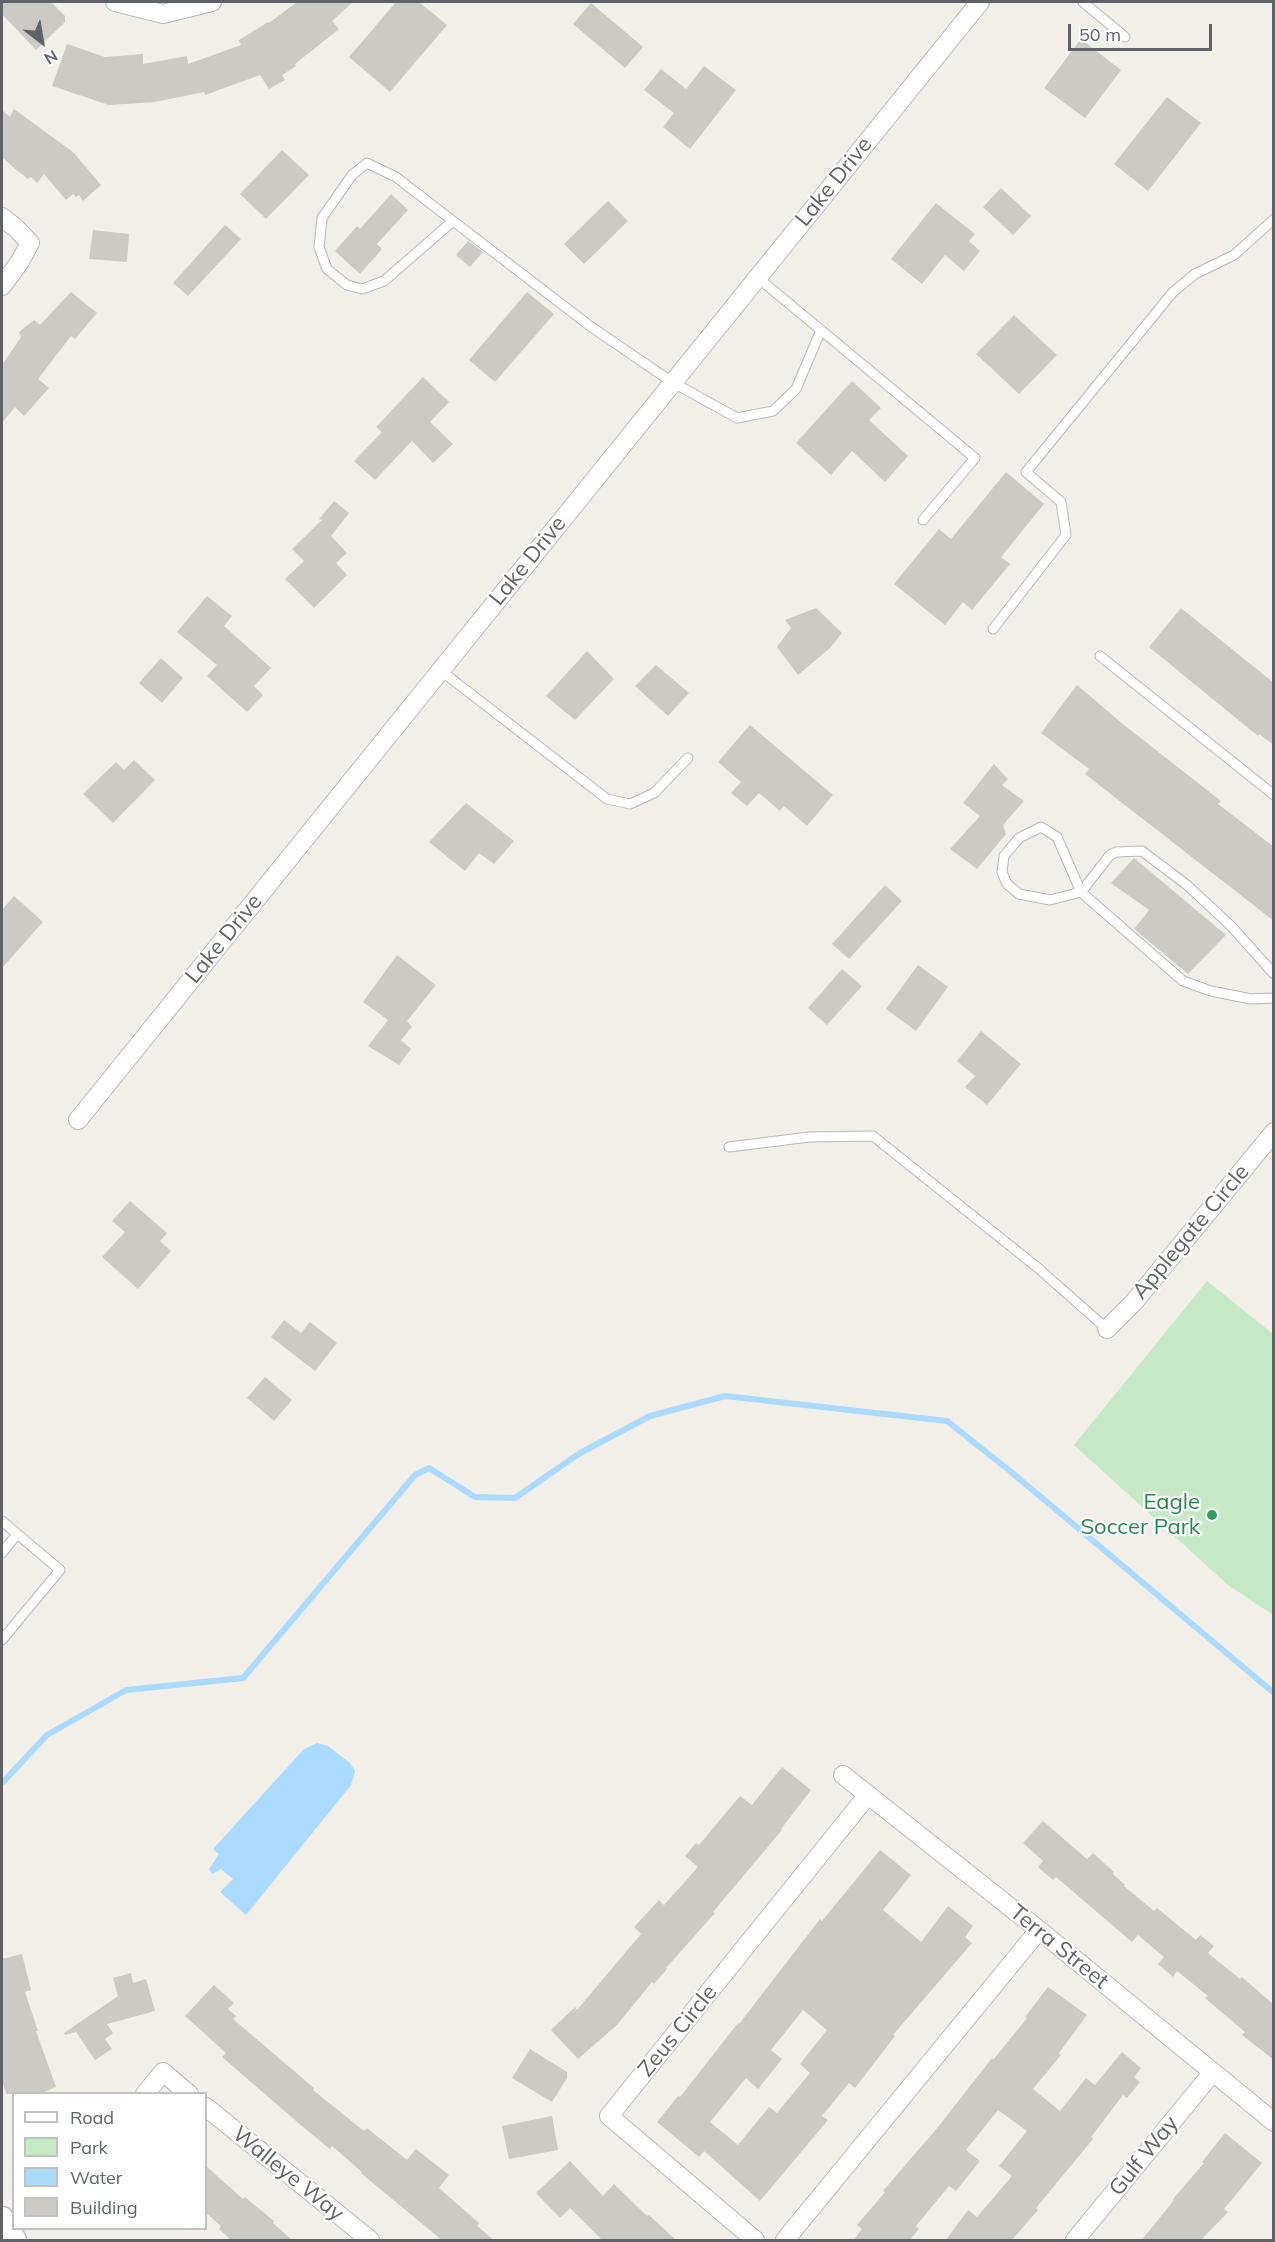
<!DOCTYPE html>
<style>
body{margin:0}
#map{position:relative;width:1275px;height:2242px;overflow:hidden;background:#f1efe8;font-family:Mulish,sans-serif}
canvas{display:block}
.frame{position:absolute;inset:0;border:3px solid #5f6368;pointer-events:none}
.legend{position:absolute;left:12px;top:2092px;width:195px;height:138px;box-sizing:border-box;background:#fff;border:2px solid #bfc1c3;margin:0;padding:8px 10px;list-style:none;font-size:18px;color:#5f6368}
.legend li{display:flex;align-items:center;gap:12px;height:30px}
.legend b{width:30px;border:2px solid #bfc1c3}
.north{position:absolute;left:12px;top:12px;width:60px;height:60px;-webkit-text-stroke:4px #fff;paint-order:stroke;rotate:149deg;font-size:16px;font-weight:700;line-height:24px;text-align:center;color:#5f6368}
.north::after{content:'';display:block;margin:auto;width:21px;height:27px;background:#5f6368;clip-path:polygon(50% 0,100% 100%,50% 72%,0 100%)}
.scale{position:absolute;left:1068px;top:24px;width:144px;height:27px;box-sizing:border-box;border:3px solid #5f6368;border-top:0;padding-left:8px;font-size:18px;line-height:21px;white-space:nowrap;color:#5f6368;-webkit-text-stroke:4px #fff;paint-order:stroke}
</style>
<div id="map">
<canvas width="1275" height="2242"></canvas>
<div class="frame"></div>
<ul class="legend">
<li><b style="height:8px;background:#fff"></b>Road</li>
<li><b style="height:16px;background:#c5e8c5"></b>Park</li>
<li><b style="height:16px;background:#aadaff"></b>Water</li>
<li><b style="height:16px;background:#cccac5"></b>Building</li>
</ul>
<div class="north">N</div>
<div class="scale">50 m</div>
</div>
<script>
const ctx = document.querySelector('canvas').getContext('2d');
ctx.lineJoin = 'round';
function fillPath(path, color) { ctx.fillStyle = color; ctx.fill(path, 'evenodd'); }
const toPath = rows => new Path2D(rows.map(r => 'M' + r).join(''));
function trace(path, color, width, dash) { ctx.strokeStyle = color; ctx.lineWidth = width; ctx.lineCap = dash ? 'butt' : 'round'; ctx.setLineDash(dash || []); ctx.stroke(path); }
function write(font, color, halo, rows, align = 'center') {
  ctx.font = font + ' Mulish,sans-serif'; ctx.lineWidth = 4.5; ctx.setLineDash([]); ctx.textBaseline = 'middle'; ctx.strokeStyle = halo; ctx.fillStyle = color; for (const [text, x, y, turn = 0] of rows) {
    ctx.save(); ctx.translate(x, y); ctx.rotate((+turn || 0) * Math.PI / 180); ctx.textAlign = isNaN(turn) ? turn : align; if (halo) ctx.strokeText(text, 0, 0); ctx.fillText(text, 0, 0); ctx.restore();
  }
}
fillPath(toPath([
 [1207,1281,1273,1334,1273,1615,1228,1585,1074,1445]
]), '#c5e8c5');
fillPath(toPath([
 [317,1743,328,1746,350,1763,355,1771,351,1785,246,1915,220,1892,233,1879,221,1869,212,1874,209,1869,219,1854,213,1849,304,1749]
]), '#aadaff');
trace(toPath([
 [2,1783,47,1735,126,1690,243,1678,415,1475,429,1468,475,1497,515,1498,580,1453,650,1416,725,1396,947,1421,1010,1471,1274,1693]
]), '#aadaff', 6);
fillPath(toPath([
 [2,2,51,2,65,16,65,22,36,50,2,14],
 [297,2,353,2,332,21,339,29,295,64,296,66,282,75,285,80,269,89,260,75,205,95,204,92,155,102,109,105,52,86,67,44,105,57,143,54,143,64,187,56,188,64,241,45,239,40,268,22,269,23],
 [396,2,419,2,447,25,390,92,349,57],
 [591,3,643,47,625,68,573,24],
 [1081,39,1121,70,1085,118,1044,88],
 [704,66,736,90,690,149,663,127,674,113,644,90,661,69,686,89],
 [1167,97,1201,123,1148,191,1114,164],
 [14,109,73,152,101,185,83,201,79,195,76,197,73,194,66,200,44,174,37,183,31,177,28,179,13,167,2,157,2,110,10,117],
 [282,150,309,175,266,219,240,194],
 [1001,188,1031,216,1013,235,983,207],
 [391,194,408,210,377,244,382,249,360,274,335,251,357,226,360,229],
 [608,201,628,221,584,264,564,244],
 [936,203,975,234,969,241,980,251,964,271,945,255,922,284,891,259],
 [225,225,241,239,188,296,173,283],
 [93,230,129,234,127,262,89,259],
 [468,241,483,252,470,267,456,255],
 [71,292,97,313,75,339,71,336,38,379,49,388,24,416,15,407,2,423,2,365,21,337,19,332,34,320,40,325],
 [527,292,554,314,495,382,469,360],
 [1014,315,1057,355,1019,394,976,354],
 [423,377,449,402,430,422,453,444,433,463,412,441,375,480,354,461,382,432,376,427],
 [852,381,881,408,869,420,908,456,885,482,852,451,831,475,796,443],
 [1006,472,1044,504,1001,557,1010,564,972,610,963,602,945,625,894,584,939,529,951,539],
 [334,501,349,513,331,536,347,553,336,563,347,575,314,608,285,579,304,561,292,549,322,520,319,519],
 [207,596,232,616,224,626,271,668,254,686,263,695,247,712,207,676,217,665,177,632],
 [816,608,842,633,830,648,798,675,777,647,791,628,785,620],
 [1181,608,1274,683,1274,745,1259,734,1258,736,1149,647],
 [587,651,614,679,575,720,546,696],
 [161,658,183,678,162,703,139,683],
 [656,665,689,693,668,716,635,686],
 [1077,685,1124,725,1221,801,1218,804,1274,847,1274,921,1085,774,1089,769,1041,733],
 [750,725,833,795,807,826,784,806,780,811,759,793,747,806,731,793,741,782,718,762],
 [134,760,155,780,113,823,83,794,116,762,124,770],
 [994,764,1008,779,1002,785,1024,801,1003,825,1006,834,977,869,950,849,980,816,963,803],
 [466,803,514,841,494,864,479,853,465,871,429,842],
 [1134,858,1226,935,1188,974,1134,929,1149,910,1111,883],
 [885,885,902,901,849,959,832,944],
 [14,896,43,922,2,968,2,910],
 [397,955,436,985,407,1021,412,1027,401,1040,411,1049,399,1065,368,1046,388,1020,363,1002],
 [918,965,948,987,916,1031,886,1009],
 [842,969,862,986,827,1025,808,1008],
 [981,1031,1021,1064,987,1105,965,1087,975,1076,957,1061],
 [130,1201,167,1233,160,1241,171,1251,138,1289,102,1257,125,1232,112,1221],
 [284,1320,301,1333,310,1322,337,1343,315,1371,271,1337],
 [265,1377,292,1400,274,1421,247,1398],
 [782,1767,811,1790,781,1829,782,1830,713,1912,715,1913,666,1968,667,1969,654,1984,652,1982,617,2025,578,2059,551,2030,575,2007,577,2010,641,1934,634,1927,659,1900,664,1905,698,1867,685,1856,696,1843,699,1845,740,1796,752,1805],
 [1043,1821,1087,1859,1093,1853,1114,1872,1113,1874,1125,1885,1124,1886,1154,1911,1157,1908,1196,1940,1200,1935,1214,1946,1208,1953,1240,1979,1242,1977,1274,2005,1274,2060,1242,2035,1245,2032,1205,1998,1208,1996,1177,1971,1173,1977,1158,1964,1164,1957,1138,1935,1132,1942,1056,1877,1053,1880,1038,1867,1043,1861,1023,1843],
 [880,1850,911,1875,883,1910,921,1942,948,1906,973,1926,965,1937,972,1943,893,2035,895,2036,855,2088,849,2083,822,2116,828,2120,760,2201,704,2151,699,2157,657,2122,678,2096,680,2097,738,2023,739,2024,820,1919,822,1921],
 [803,2010,827,2030,800,2064,810,2073,777,2113,769,2107,738,2145,710,2122,746,2078,758,2089,782,2059,771,2050],
 [22,1954,31,1990,25,1992,38,2031,36,2031,56,2087,40,2094,6,2094,2,2080,2,1959],
 [131,1973,133,1983,146,1979,155,2011,107,2024,113,2033,105,2039,112,2049,95,2060,76,2032,65,2035,64,2033,118,1996,113,1978],
 [214,1985,234,2003,228,2009,236,2016,233,2019,314,2088,313,2090,364,2131,367,2128,407,2160,416,2149,449,2175,439,2188,479,2223,477,2226,495,2241,443,2241,374,2184,361,2173,362,2172,332,2146,330,2149,303,2127,222,2057,226,2053,185,2016],
 [1048,1987,1087,2015,1059,2053,1061,2055,1033,2089,1060,2111,1086,2078,1095,2085,1122,2052,1141,2068,1134,2077,1140,2082,1127,2098,1123,2095,1091,2137,1093,2139,1036,2208,1038,2210,1011,2241,945,2241,968,2210,977,2217,1012,2176,999,2166,1027,2131,998,2110,966,2150,980,2161,956,2191,949,2186,916,2226,919,2229,909,2241,853,2241,862,2229,857,2225,885,2192,883,2191,938,2127,992,2058,993,2060,1027,2018,1025,2017],
 [530,2049,567,2072,567,2078,552,2102,512,2078],
 [552,2116,558,2150,509,2159,502,2126],
 [1225,2133,1262,2163,1224,2209,1228,2212,1200,2241,1141,2241,1174,2200,1173,2199,1204,2163,1202,2162],
 [570,2161,603,2196,614,2184,647,2216,649,2215,677,2241,603,2241,570,2208,560,2218,536,2193],
 [206,2166,243,2199,245,2197,274,2221,273,2223,293,2241,232,2241,219,2229,221,2226,206,2213]
]), '#cccac5');
const service = toPath([
 [1083,2,1125,37],
 [453,221,384,281,362,289,347,285,327,269,319,247,322,218,352,175,367,163,396,177,453,221,590,326,672,382,737,418,773,411,796,389,821,330],
 [757,277,975,458,923,520],
 [993,629,1066,535,1061,502,1026,472,1173,292,1195,274,1234,255,1274,219],
 [1100,656,1274,795],
 [440,670,607,799,630,804,654,793,688,758],
 [1274,974,1231,926,1187,885,1142,851,1116,852,1110,855,1081,892,1050,900,1019,894,1007,884,1002,872,1004,856,1019,838,1041,827,1057,837,1081,892,1183,981,1211,991,1251,999,1274,998],
 [729,1147,809,1137,873,1136,1038,1268,1107,1329],
 [2,1521,60,1570,2,1640],
 [2,1553,17,1534]
]);
const minor = toPath([
 [115,2,163,14,212,2],
 [2,217,17,229,30,243,19,263,2,286],
 [78,1120,980,2],
 [1107,1329,1134,1302,1274,1132],
 [843,1775,1039,1930,1274,2122],
 [145,2094,163,2072,189,2094],
 [206,2107,370,2240],
 [755,2240,609,2116,867,1796],
 [785,2240,1039,1930],
 [1075,2240,1213,2072]
]);
const tertiary = toPath([
 [2,2218,15,2240]
]);
trace(service, '#b5b8bc', 11);
trace(minor, '#b5b8bc', 20);
trace(tertiary, '#b5b8bc', 25);
trace(service, '#fff', 9);
trace(minor, '#fff', 18);
trace(tertiary, '#fff', 22);
for (const [x, y, r, color] of [
 [1212,1515,6,"#2e9e5b"]
]) { const dot = new Path2D(); dot.arc(x, y, r, 0, 2 * Math.PI); ctx.fillStyle = color; ctx.fill(dot); trace(dot, '#fff', 2); }
write('22px', '#5f6368', '#fff', [
 ["Lake Drive",834,182,-51],
 ["Lake Drive",528,561,-51],
 ["Lake Drive",224,939,-51],
 ["Applegate Circle",1191,1232,-50],
 ["Terra Street",1059,1947,39],
 ["Zeus Circle",678,2031,-51],
 ["Gulf Way",1144,2156,-51],
 ["Walleye Way",288,2174,39]
]);
write('22px', '#27864d', '#fff', [
 ["Eagle",1200,1502],
 ["Soccer Park",1200,1527]
], 'right');
</script>
